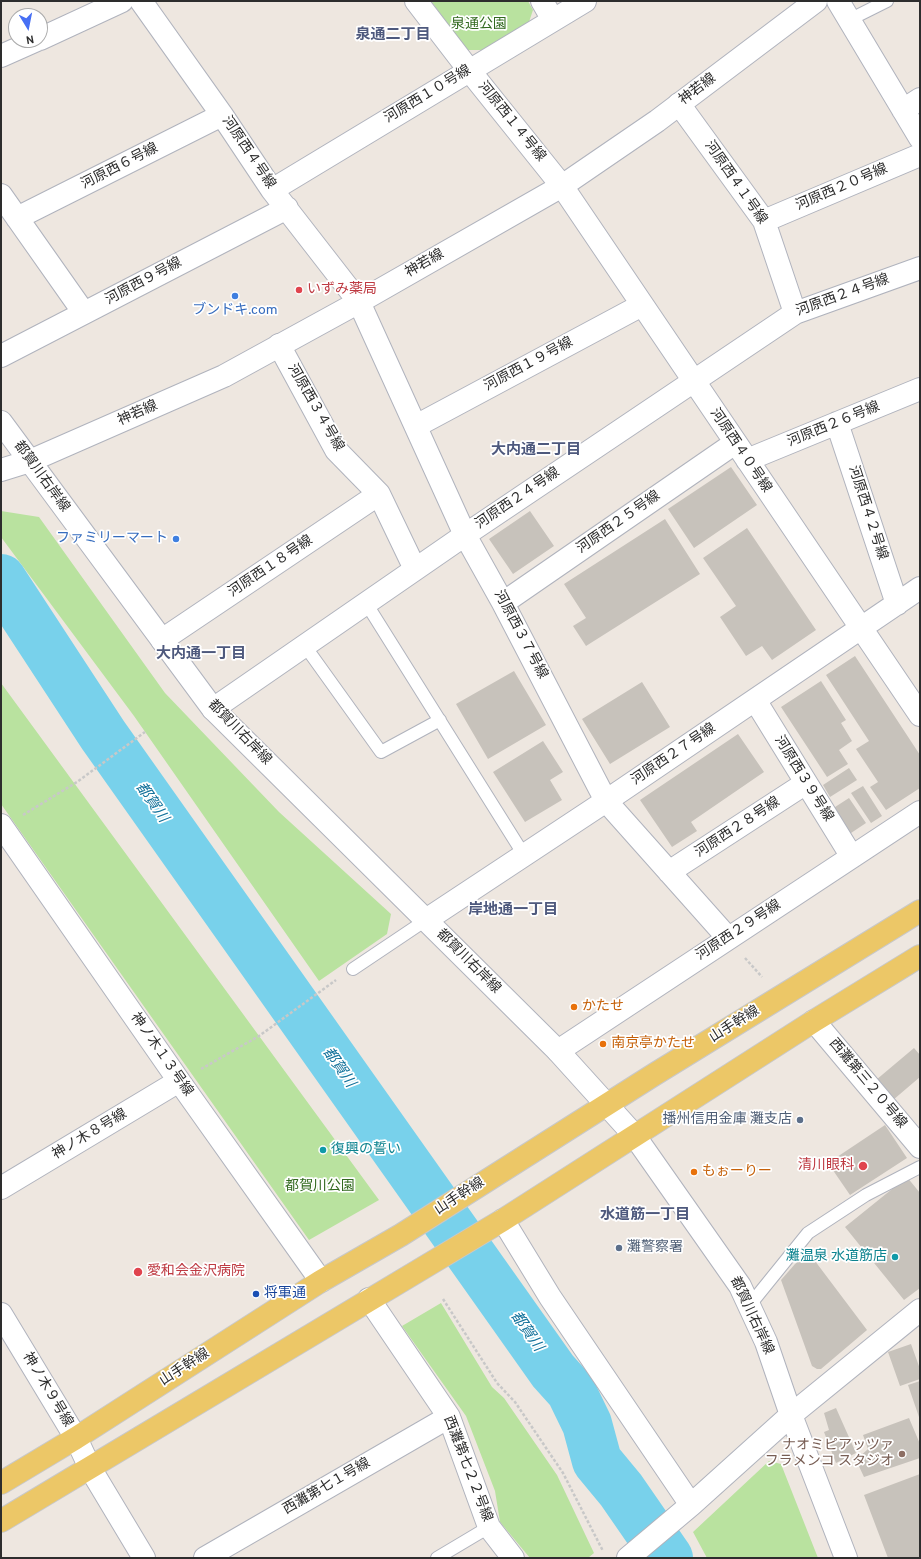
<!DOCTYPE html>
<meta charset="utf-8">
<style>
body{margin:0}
#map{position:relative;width:921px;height:1559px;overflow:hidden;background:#eee7e0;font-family:Overpass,sans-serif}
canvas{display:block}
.frame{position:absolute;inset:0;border:2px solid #2d2d2d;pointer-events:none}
.north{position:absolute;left:8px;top:8px;width:40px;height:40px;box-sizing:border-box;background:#fff;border:1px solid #ababab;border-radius:50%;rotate:170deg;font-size:11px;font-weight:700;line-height:16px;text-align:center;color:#2d2d2d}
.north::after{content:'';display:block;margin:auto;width:14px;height:18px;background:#476ff4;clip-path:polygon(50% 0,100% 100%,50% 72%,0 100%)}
</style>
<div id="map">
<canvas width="921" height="1559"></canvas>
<div class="frame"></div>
<div class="north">N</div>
</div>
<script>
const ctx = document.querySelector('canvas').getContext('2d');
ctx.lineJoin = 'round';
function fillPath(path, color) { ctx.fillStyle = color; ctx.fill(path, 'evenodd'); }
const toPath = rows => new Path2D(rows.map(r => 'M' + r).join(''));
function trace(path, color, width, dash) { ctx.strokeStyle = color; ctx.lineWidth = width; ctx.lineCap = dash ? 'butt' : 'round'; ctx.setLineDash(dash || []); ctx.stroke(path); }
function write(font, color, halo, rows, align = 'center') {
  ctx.font = font + ' Overpass,"Noto Sans JP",sans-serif'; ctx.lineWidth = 3.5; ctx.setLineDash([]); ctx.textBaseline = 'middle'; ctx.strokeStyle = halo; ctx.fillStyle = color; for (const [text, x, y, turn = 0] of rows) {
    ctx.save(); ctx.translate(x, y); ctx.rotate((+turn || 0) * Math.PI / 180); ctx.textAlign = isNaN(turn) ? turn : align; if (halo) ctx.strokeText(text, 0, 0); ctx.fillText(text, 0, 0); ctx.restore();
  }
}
fillPath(toPath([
 [431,1,528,1,533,10,529,22,485,50,467,50],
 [1,511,39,517,165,693,279,812,391,914,387,934,319,981,134,716,1,537],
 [1,683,379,1200,309,1240,1,804],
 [441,1303,492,1387,504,1398,557,1475,594,1553,588,1558,530,1558,500,1522,495,1491,466,1416,402,1326],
 [769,1461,781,1464,818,1558,707,1558,693,1532]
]), '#b9e29f');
trace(toPath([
 [1,579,103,735,553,1371,571,1391,587,1424,597,1461,621,1490,668,1558]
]), '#78d1eb', 50);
fillPath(toPath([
 [731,467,757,505,694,548,668,509],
 [530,511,554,546,513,574,489,539],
 [665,519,700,574,586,646,573,626,586,618,564,584],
 [747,528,816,630,772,660,762,646,746,656,720,617,736,606,703,558],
 [855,656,920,755,920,788,886,810,870,787,878,782,856,749,869,741,826,675],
 [514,671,546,725,488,759,456,704],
 [821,681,846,720,841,723,852,741,839,750,848,764,827,777,781,707],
 [642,682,670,727,610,764,582,719],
 [738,734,764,772,691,822,697,831,672,847,640,800],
 [543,741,563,772,550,780,562,800,525,822,493,772],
 [849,768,857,780,830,797,823,785],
 [863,786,882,816,871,823,851,793],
 [849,798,866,823,848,835,832,809],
 [914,1048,920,1055,920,1077,893,1100,876,1080],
 [885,1125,907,1158,850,1195,828,1163],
 [907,1177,920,1193,920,1288,904,1300,845,1227],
 [809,1253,867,1330,821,1369,817,1369,812,1366,781,1280,795,1264],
 [911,1344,920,1369,920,1379,900,1386,888,1352],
 [920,1381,920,1420,908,1385],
 [836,1408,856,1453,836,1463,824,1432,829,1430,824,1413],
 [909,1418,920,1444,920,1458,864,1477,856,1460,868,1449,863,1435],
 [920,1474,920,1558,888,1558,864,1495]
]), '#c7c2bb');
const lane = toPath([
 [849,20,887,1],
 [366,603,524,855],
 [305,646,381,752,440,720],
 [353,969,426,920],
 [749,1306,808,1233,866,1195,920,1167],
 [437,1558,489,1527]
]);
const street = toPath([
 [141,1,222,115,272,190,359,302,465,535,503,603,606,801,728,938],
 [416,1,469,70,562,186,920,715],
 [542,1,553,20],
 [838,1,920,138],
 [40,39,122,1],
 [1,56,37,40],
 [679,104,764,221,795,313],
 [903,110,920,99],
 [272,190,585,1],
 [1,195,84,313],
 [17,218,222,115],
 [764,221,920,155],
 [279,345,336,450,379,494,415,569],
 [1,356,287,208],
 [837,423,897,604],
 [416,426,642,305],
 [747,460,920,389],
 [503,603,735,443],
 [162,640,379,494],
 [755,700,852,857],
 [213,709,465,535,795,313,920,268],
 [1,825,179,1081,321,1281],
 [669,872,806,783],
 [426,920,606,801,920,588],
 [814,1021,920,1147],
 [558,1051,920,812],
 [1,1188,179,1081],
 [503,1220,550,1297,691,1505],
 [369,1299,449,1417,489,1527,513,1558],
 [1,1314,76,1438,90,1468,144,1558],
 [791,1415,846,1558],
 [205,1558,449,1417],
 [628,1558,691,1505,791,1415,920,1310]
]);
const secondary = toPath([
 [1,422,213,709,558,1051,634,1135,740,1286,766,1342,791,1415],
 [1,470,30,461,224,376,359,302,562,186,657,121,816,1]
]);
const primary = toPath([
 [1,1483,76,1438,321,1281,401,1235,655,1074,920,911],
 [1,1521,503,1220,814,1021,920,956]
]);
trace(lane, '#b0b3bd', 14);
trace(street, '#b0b3bd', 24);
trace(secondary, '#b0b3bd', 24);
trace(primary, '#c8c8c8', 24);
trace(toPath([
 [23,815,77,782,145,732],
 [745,958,762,977],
 [201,1069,259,1036,336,980],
 [443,1299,497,1383,515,1402,563,1473,603,1551]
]), '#c8c8c8', 2.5, [3, 2]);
trace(lane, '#fff', 12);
trace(street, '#fff', 22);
trace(secondary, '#fff', 22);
trace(primary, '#ecc767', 22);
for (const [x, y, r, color] of [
 [299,290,4,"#e0444e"],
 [235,296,4,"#3f7fe0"],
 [176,539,4,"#3f7fe0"],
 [574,1007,4,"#e8710a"],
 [603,1044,4,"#e8710a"],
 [800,1120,4,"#5c6f8a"],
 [323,1150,4,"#0f9aa8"],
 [863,1166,5,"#e0444e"],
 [694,1172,4,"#e8710a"],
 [619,1248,4,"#5c6f8a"],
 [895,1257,4,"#0f9aa8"],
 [138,1272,5,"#e0444e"],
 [256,1294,4,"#1a4fb4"],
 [902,1454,4,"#8d6e63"]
]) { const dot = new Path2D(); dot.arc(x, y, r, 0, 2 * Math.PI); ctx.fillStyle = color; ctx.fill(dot); trace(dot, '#fff', 1.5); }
write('14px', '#31691e', '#fff', [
 ["泉通公園",479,25],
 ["都賀川公園",320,1187]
]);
write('14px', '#2d2d2d', '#fff', [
 ["神若線",698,90,-37],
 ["河原西１０号線",428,95,-31],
 ["河原西１４号線",511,122,51],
 ["河原西４号線",248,153,56],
 ["河原西６号線",120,167,-27],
 ["河原西４１号線",735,183,55],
 ["河原西２０号線",842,188,-23],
 ["神若線",425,264,-30],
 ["河原西９号線",144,282,-28],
 ["河原西２４号線",843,296,-20],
 ["河原西１９号線",529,365,-28],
 ["河原西３４号線",315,408,60],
 ["神若線",138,414,-24],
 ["河原西２６号線",834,425,-22],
 ["河原西４０号線",740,451,56],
 ["都賀川右岸線",41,477,54],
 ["河原西２４号線",518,499,-34],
 ["河原西４２号線",867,513,72],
 ["河原西２５号線",619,523,-35],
 ["河原西１８号線",271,567,-34],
 ["河原西３７号線",520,635,62],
 ["都賀川右岸線",239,733,46],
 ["河原西２７号線",674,755,-34],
 ["河原西３９号線",803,779,58],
 ["河原西２８号線",738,828,-33],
 ["河原西２９号線",739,931,-33],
 ["都賀川右岸線",468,962,45],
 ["山手幹線",735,1025,-32],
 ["神ノ木１３号線",161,1055,55],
 ["西灘第三２０号線",867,1084,50],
 ["神ノ木８号線",90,1135,-31],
 ["山手幹線",460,1197,-33],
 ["都賀川右岸線",751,1316,65],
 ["山手幹線",185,1368,-33],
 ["神ノ木９号線",47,1390,59],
 ["西灘第七２２号線",467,1469,69],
 ["西灘第七１号線",327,1487,-30]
]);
write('14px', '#be3a42', '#fff', [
 ["いずみ薬局",307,290],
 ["清川眼科",854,1166,"right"],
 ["愛和会金沢病院",147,1272]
], 'left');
write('14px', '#366cbe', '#fff', [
 ["ブンドキ.com",235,311],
 ["ファミリーマート",168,539,"right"]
]);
write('14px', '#c56008', '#fff', [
 ["かたせ",582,1007],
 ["南京亭かたせ",611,1044],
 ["もぉーりー",702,1172]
], 'left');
write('14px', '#4e5e75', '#fff', [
 ["播州信用金庫 灘支店",792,1120],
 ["灘警察署",627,1248,"left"]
], 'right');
write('14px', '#0d838f', '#fff', [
 ["復興の誓い",331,1150],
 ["灘温泉 水道筋店",887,1257,"right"]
], 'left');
write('14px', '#164399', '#fff', [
 ["将軍通",264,1294]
], 'left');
write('14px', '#785e54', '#fff', [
 ["ナオミピアッツァ",894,1446],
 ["フラメンコ スタジオ",894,1462]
], 'right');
write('bold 15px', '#4e597d', '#fff', [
 ["泉通二丁目",393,36],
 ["大内通二丁目",536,451],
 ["大内通一丁目",201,655],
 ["岸地通一丁目",513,911],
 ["水道筋一丁目",645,1216]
]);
write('italic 15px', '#13729b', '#fff', [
 ["都賀川",151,803,55],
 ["都賀川",338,1068,55],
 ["都賀川",526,1332,55]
]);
</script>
